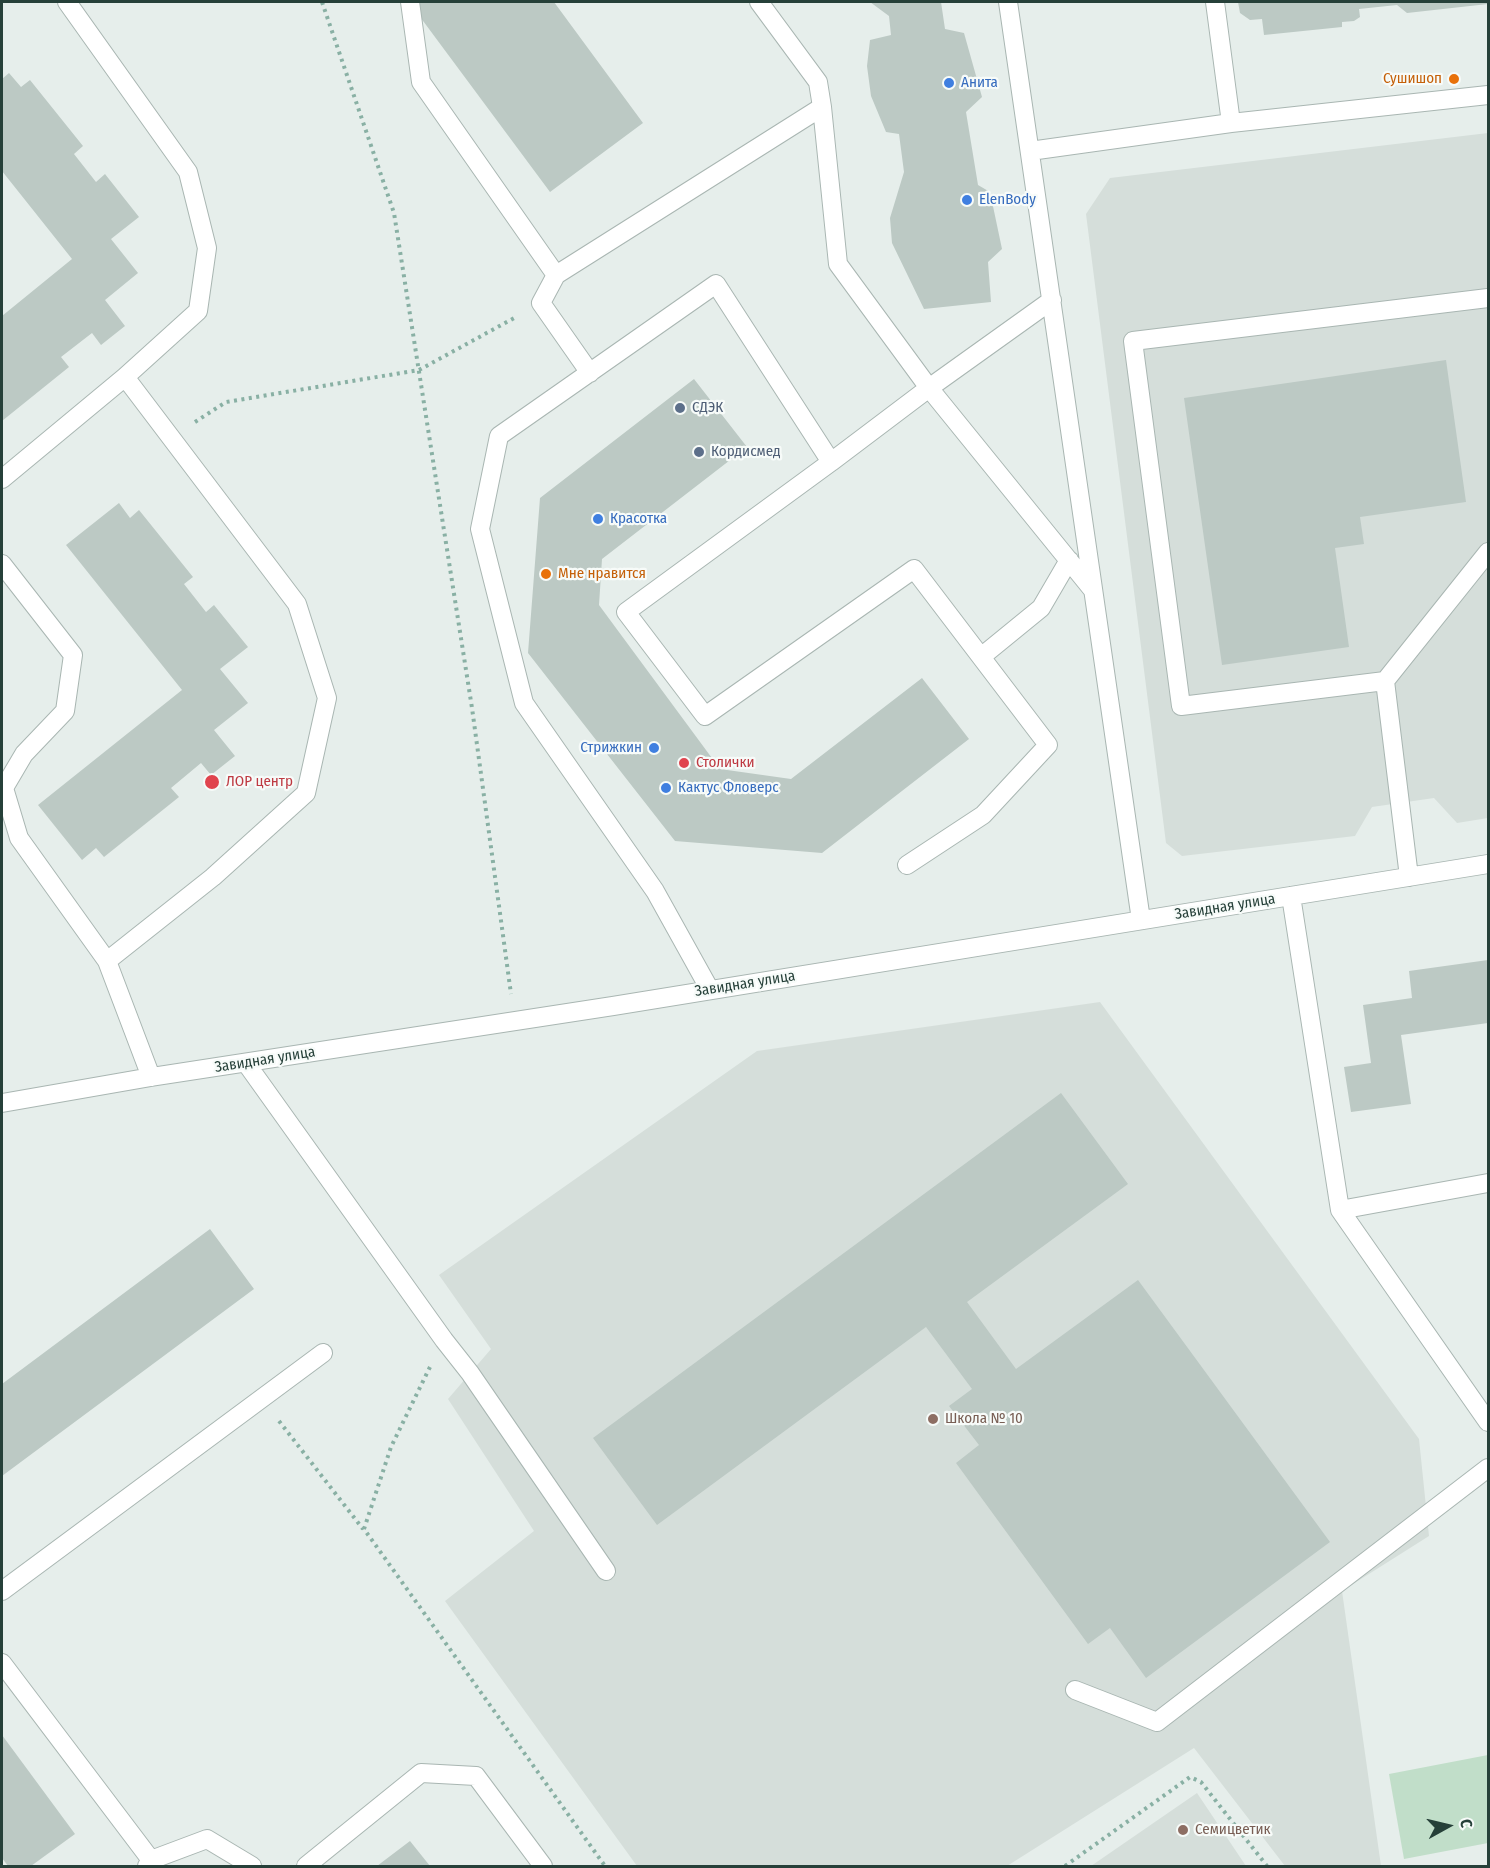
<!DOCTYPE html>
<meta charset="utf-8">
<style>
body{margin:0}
#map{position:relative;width:1490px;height:1868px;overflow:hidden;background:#e6eeeb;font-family:"Fira Sans Condensed",sans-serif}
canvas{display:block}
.frame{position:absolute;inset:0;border:3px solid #264039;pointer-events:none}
.north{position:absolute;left:1418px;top:1796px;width:60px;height:60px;-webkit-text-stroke:4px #f7fbf9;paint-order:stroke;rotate:82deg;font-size:16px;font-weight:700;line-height:24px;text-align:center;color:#264039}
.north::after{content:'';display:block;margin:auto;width:21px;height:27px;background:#264039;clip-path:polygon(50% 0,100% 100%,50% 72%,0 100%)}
</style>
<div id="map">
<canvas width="1490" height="1868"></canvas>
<div class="frame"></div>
<div class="north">С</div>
</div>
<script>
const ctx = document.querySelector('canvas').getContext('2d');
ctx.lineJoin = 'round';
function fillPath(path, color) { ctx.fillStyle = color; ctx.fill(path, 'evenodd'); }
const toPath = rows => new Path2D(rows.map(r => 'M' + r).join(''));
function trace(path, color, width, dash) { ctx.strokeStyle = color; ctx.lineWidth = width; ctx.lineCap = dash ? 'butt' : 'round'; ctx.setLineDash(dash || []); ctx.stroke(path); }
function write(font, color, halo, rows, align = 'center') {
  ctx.font = font + ' "Fira Sans Condensed",sans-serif'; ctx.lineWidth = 4.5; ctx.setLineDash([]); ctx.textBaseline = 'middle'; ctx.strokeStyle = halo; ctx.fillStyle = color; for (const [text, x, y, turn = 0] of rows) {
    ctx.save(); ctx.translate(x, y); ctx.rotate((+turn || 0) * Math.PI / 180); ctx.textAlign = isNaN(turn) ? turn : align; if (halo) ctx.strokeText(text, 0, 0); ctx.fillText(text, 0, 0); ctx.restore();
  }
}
fillPath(toPath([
 [1488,133,1488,818,1457,823,1434,798,1372,807,1355,836,1182,856,1166,843,1086,214,1110,178],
 [1100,1002,1419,1439,1429,1536,1342,1591,1381,1866,1285,1866,1194,1748,1007,1866,637,1866,445,1601,534,1531,448,1399,491,1349,439,1275,757,1051],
 [1197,1793,1246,1866,1091,1866]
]), '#d5deda');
fillPath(toPath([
 [1488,1755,1488,1843,1404,1859,1389,1774]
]), '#c1dec9');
fillPath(toPath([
 [409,2,554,2,643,123,550,192],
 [870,2,941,2,945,29,964,33,982,97,966,112,978,185,990,192,1002,249,988,262,991,302,924,309,892,243,890,218,904,172,899,134,886,132,871,96,867,66,870,40,891,35,889,16],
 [1238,2,1488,2,1488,4,1407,13,1397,5,1359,9,1360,17,1354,21,1342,22,1342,27,1264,35,1262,19,1250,20,1240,13],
 [9,73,21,87,30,80,83,146,74,154,96,182,105,174,139,217,111,239,138,273,105,300,125,326,101,345,92,333,61,357,69,367,2,421,2,316,72,259,2,171,2,79],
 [1446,360,1466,502,1360,517,1364,544,1335,548,1349,647,1222,665,1184,398],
 [694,379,747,447,602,559,599,605,720,769,791,779,922,678,969,739,822,853,675,841,528,653,540,498],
 [119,503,130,518,139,510,193,577,184,584,206,612,214,605,248,647,220,669,248,703,214,730,235,756,211,775,201,763,171,788,179,797,104,857,96,848,82,860,38,805,182,690,66,545],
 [1488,960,1488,1023,1401,1035,1411,1104,1351,1112,1344,1067,1371,1063,1363,1005,1412,998,1409,971],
 [1061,1093,1128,1184,967,1302,1016,1369,1138,1280,1330,1542,1146,1678,1110,1628,1088,1644,956,1463,979,1445,949,1406,972,1389,926,1327,657,1525,593,1438],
 [210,1229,254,1289,2,1476,2,1384],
 [2,1735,75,1834,31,1866,8,1866,2,1858],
 [410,1841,430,1866,377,1866]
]), '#bcc9c4');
const minor = toPath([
 [67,2,188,172,207,248,198,311,125,377,297,604,327,698,306,793,213,877,107,961,151,1077],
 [410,2,421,82,556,275],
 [759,2,818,82,822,107],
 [1008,2,1141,920],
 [1215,2,1231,123],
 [1030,151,1231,123,1488,95],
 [1052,300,929,388,1092,589],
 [590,373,541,303,556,275,822,107,838,264,929,388,831,462],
 [2,479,125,377],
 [2,564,73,655,65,711,24,754,4,788,19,838,107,961],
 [981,657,1041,608,1069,560],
 [1385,681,1488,552],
 [1409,877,1385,681,1181,706,1133,341,1488,298],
 [1291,896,1340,1210,1488,1422],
 [710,990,655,891,524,703,480,529,499,436,716,284,831,462,626,612,705,716,914,569,1048,745,983,815,907,865],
 [246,1063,444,1340,470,1373,606,1571],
 [2,1103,151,1077,613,1006,1488,864],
 [1340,1210,1488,1183],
 [2,1591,323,1353],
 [2,1663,151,1860,147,1866],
 [1075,1690,1157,1722,1488,1468],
 [151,1860,207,1839,252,1866],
 [306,1866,421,1773,476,1776,543,1866]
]);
trace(minor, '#a9b6b2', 20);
trace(toPath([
 [322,2,394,213,472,708,511,994],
 [195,422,226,402,419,370,516,317],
 [430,1367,391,1447,364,1529,605,1866],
 [279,1421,363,1529],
 [1065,1866,1190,1777,1201,1782,1267,1866]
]), '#89b0a4', 4, [3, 4.5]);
trace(minor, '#fff', 18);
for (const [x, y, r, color] of [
 [1454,79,6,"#e8710a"],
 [949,83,6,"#3f7fe0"],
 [967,200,6,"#3f7fe0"],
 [680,408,6,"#5c6f8a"],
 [699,452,6,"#5c6f8a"],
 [598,519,6,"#3f7fe0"],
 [546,574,6,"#e8710a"],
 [654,748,6,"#3f7fe0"],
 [684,763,6,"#e0444e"],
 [212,782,8,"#e0444e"],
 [666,788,6,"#3f7fe0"],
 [933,1419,6,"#8d6e63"],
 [1183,1830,6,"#8d6e63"]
]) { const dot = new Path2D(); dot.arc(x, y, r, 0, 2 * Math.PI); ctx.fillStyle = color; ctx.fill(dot); trace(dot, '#f7fbf9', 2); }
write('15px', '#c56008', '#f7fbf9', [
 ["Сушишоп",1442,79],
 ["Мне нравится",558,574,"left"]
], 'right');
write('15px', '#366cbe', '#f7fbf9', [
 ["Анита",961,83],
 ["ElenBody",979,200],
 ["Красотка",610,519],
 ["Стрижкин",642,748,"right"],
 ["Кактус Фловерс",678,788]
], 'left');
write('15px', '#4e5e75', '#f7fbf9', [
 ["СДЭК",692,408],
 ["Кордисмед",711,452]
], 'left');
write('15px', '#be3a42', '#f7fbf9', [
 ["Столички",696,763],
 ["ЛОР центр",226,782]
], 'left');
write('15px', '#264039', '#f7fbf9', [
 ["Завидная улица",1225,907,-9],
 ["Завидная улица",745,984,-9],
 ["Завидная улица",265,1060,-9]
]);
write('15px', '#785e54', '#f7fbf9', [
 ["Школа № 10",945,1419],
 ["Семицветик",1195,1830]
], 'left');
</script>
